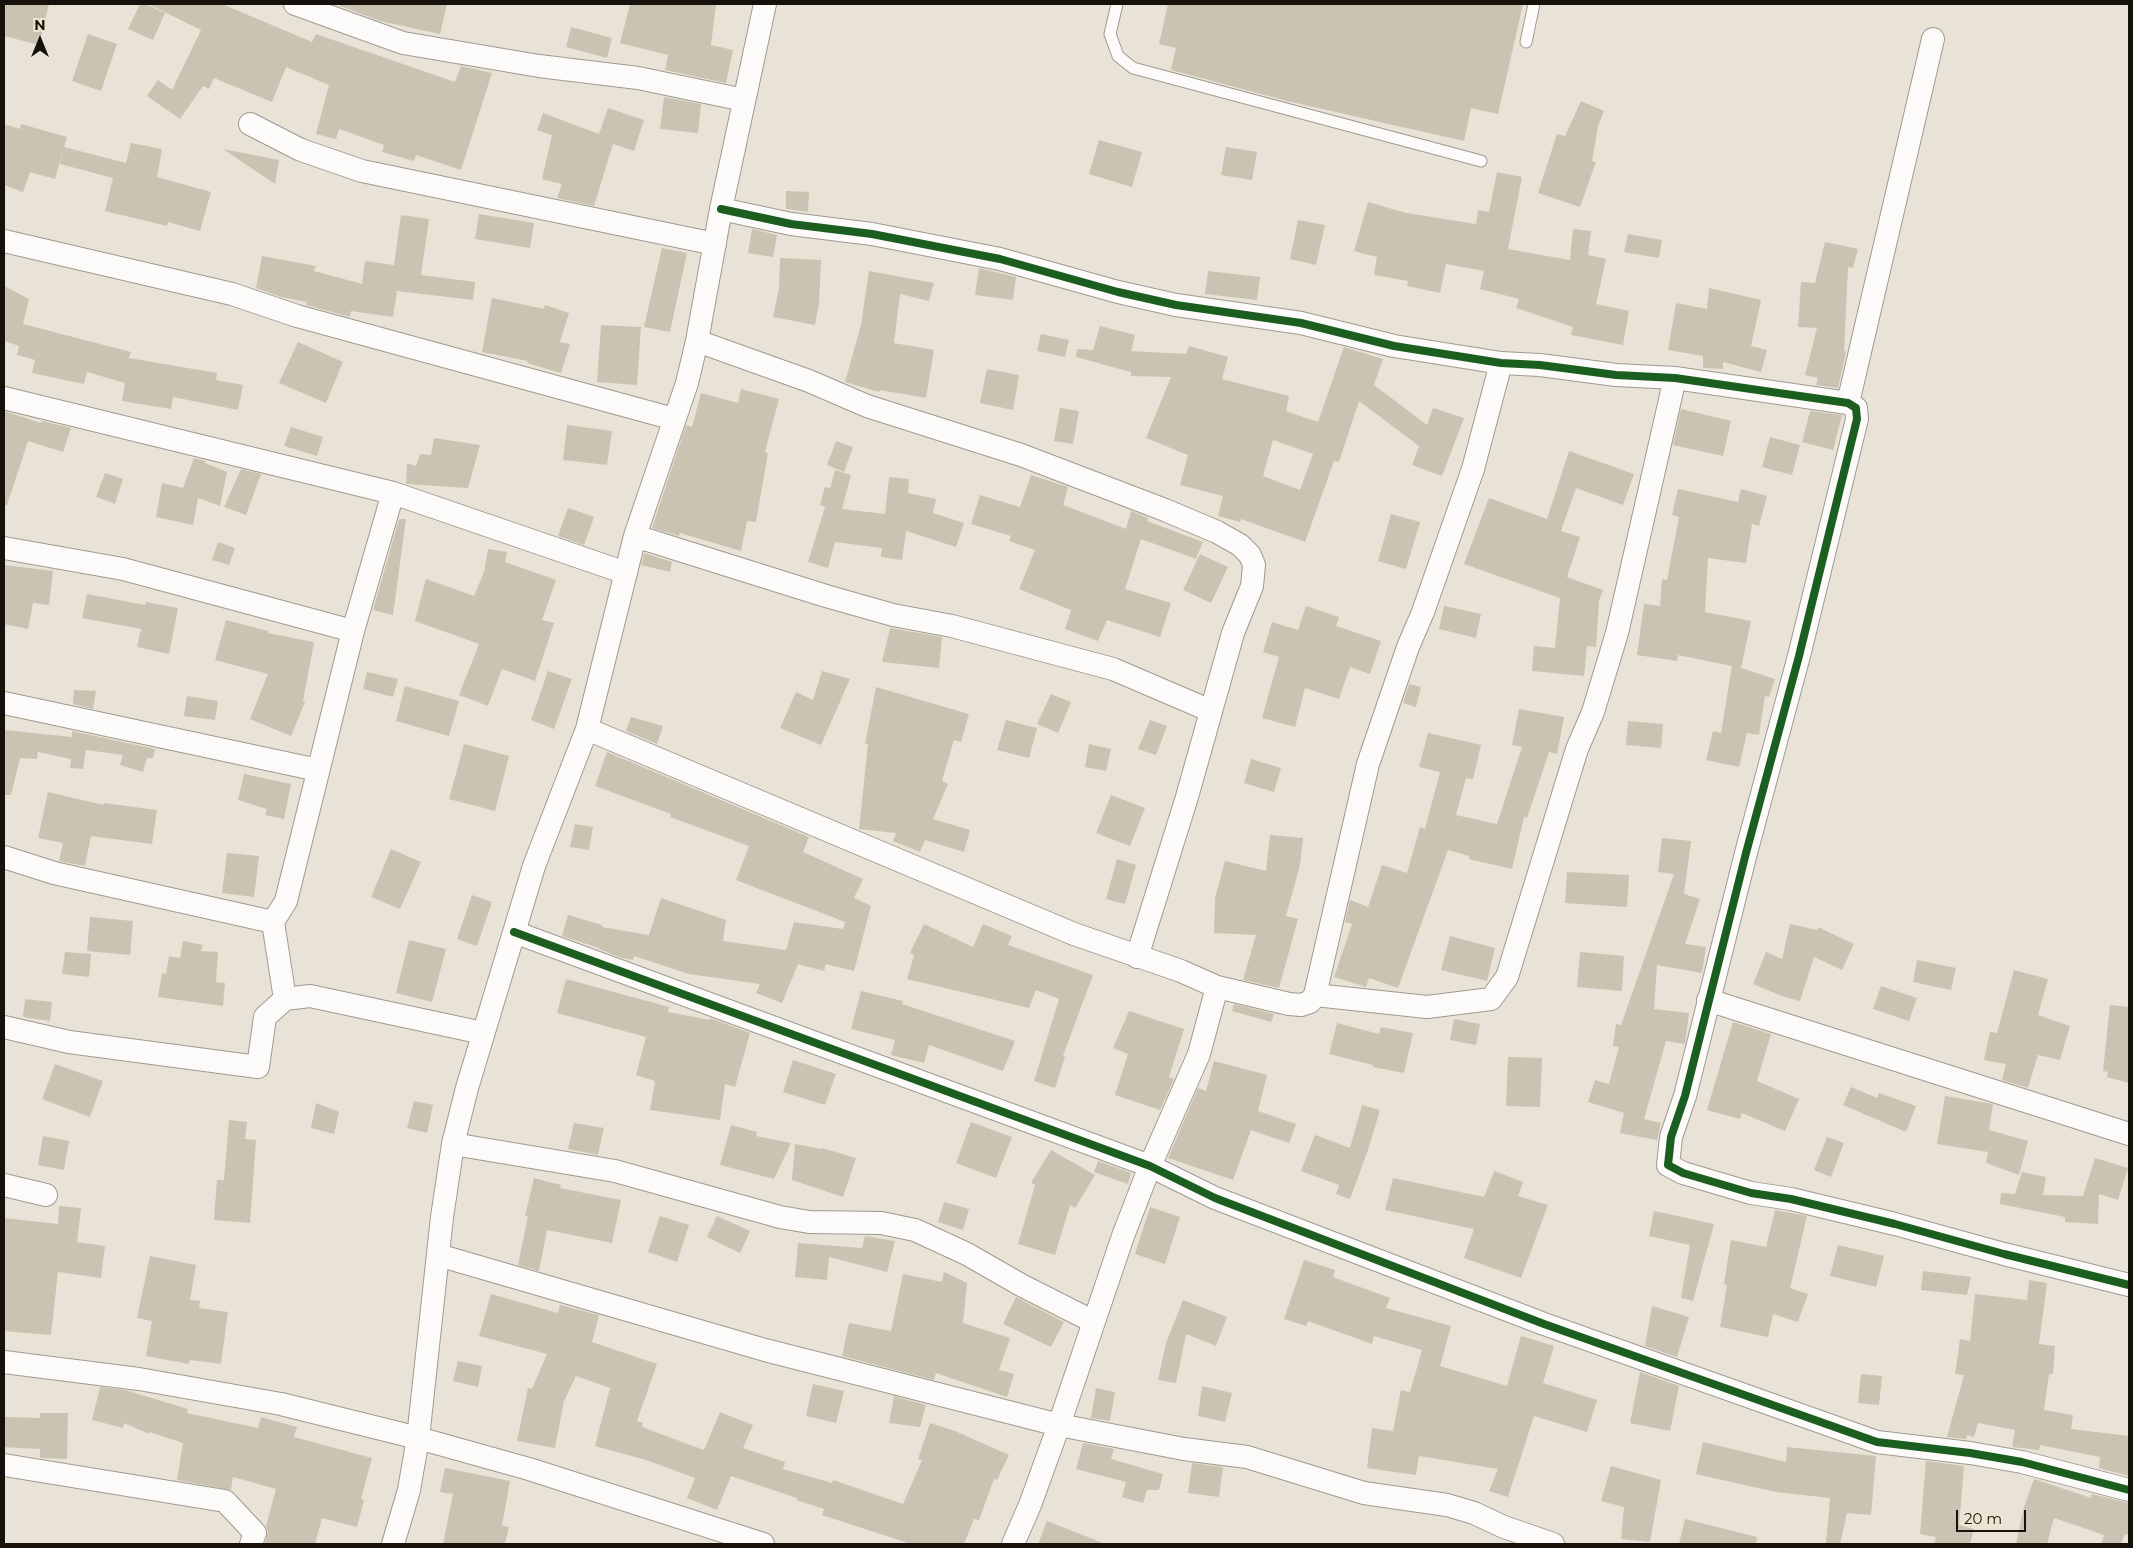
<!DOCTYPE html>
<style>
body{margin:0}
#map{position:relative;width:2133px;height:1548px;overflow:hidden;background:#e9e3d7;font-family:Montserrat,sans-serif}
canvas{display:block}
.frame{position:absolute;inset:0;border:5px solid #16120b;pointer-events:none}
.north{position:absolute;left:15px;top:15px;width:50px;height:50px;-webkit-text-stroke:4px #f0e5d0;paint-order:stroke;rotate:0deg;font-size:14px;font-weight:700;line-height:20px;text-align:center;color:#16120b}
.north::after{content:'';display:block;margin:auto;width:18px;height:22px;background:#16120b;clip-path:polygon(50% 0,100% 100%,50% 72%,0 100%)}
.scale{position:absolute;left:1956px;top:1510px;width:70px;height:22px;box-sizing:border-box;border:2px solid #16120b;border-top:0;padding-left:6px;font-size:15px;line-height:18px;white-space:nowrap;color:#16120b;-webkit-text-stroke:4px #f0e5d0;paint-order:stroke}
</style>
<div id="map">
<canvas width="2133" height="1548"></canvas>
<div class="frame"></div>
<div class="north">N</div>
<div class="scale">20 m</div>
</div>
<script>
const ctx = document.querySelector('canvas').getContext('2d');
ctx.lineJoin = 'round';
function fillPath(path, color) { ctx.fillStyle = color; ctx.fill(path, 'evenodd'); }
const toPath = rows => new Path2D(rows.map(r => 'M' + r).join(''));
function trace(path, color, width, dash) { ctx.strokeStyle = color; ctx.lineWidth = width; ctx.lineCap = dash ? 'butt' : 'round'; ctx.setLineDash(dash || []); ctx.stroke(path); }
fillPath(toPath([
 [4,4,49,4,39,45,4,36],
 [140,4,145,4,165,13,153,40,128,29],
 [148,4,222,4,312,42,316,34,455,82,461,66,492,73,461,170,416,155,414,161,382,152,384,145,339,129,336,139,316,134,329,85,286,67,272,102,214,78,209,89,203,86,180,119,147,96,158,80,172,90,201,30],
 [340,4,447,4,440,34,380,21,340,6],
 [630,4,716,4,711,45,733,50,726,83,665,70,668,55,620,43],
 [1168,4,1523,4,1498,114,1471,108,1464,141,1287,101,1171,70,1176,48,1159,44],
 [571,27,612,38,607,58,566,47],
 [88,34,117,44,101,91,72,81],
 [664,97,701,104,698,133,660,129],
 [1581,101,1604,111,1598,126,1592,161,1596,162,1580,207,1538,193,1557,134,1565,136],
 [608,108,644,120,634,151,613,144,594,206,557,198,562,184,542,179,552,135,537,130,543,113,599,134],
 [4,124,20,129,21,124,67,137,55,179,30,172,23,192,4,185],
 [1099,140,1142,152,1132,187,1089,174],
 [131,143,162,149,157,177,211,192,200,231,168,222,167,226,105,211,113,178,60,164,64,147,126,163],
 [1226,147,1257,152,1252,180,1221,175],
 [223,149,279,160,275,184],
 [1497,172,1522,177,1508,249,1570,260,1573,229,1591,231,1588,255,1606,259,1596,304,1629,311,1623,345,1571,335,1573,327,1516,308,1519,299,1480,289,1484,271,1446,264,1440,293,1407,286,1408,281,1374,275,1377,257,1354,251,1368,202,1406,213,1476,224,1478,210,1489,212],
 [786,191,809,192,808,212,786,209],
 [479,214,534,223,530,248,475,239],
 [401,215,429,219,421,275,475,282,473,300,397,291,393,317,351,311,350,317,306,305,307,302,281,297,256,288,262,256,316,266,314,271,362,284,365,261,394,265],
 [1298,220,1325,225,1316,265,1290,259],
 [752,229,777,235,773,257,748,253],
 [1628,234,1662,240,1659,258,1624,252],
 [1825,242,1858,249,1853,268,1848,267,1844,351,1846,352,1838,388,1816,385,1818,378,1805,375,1817,328,1798,327,1801,282,1815,283],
 [662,248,687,253,670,332,644,327],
 [780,258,821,260,819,304,815,325,773,317,779,288],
 [979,268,1016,277,1013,300,975,295],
 [869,271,934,283,929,301,900,294,894,343,934,350,926,398,880,390,879,392,845,382,861,325],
 [1208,271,1260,277,1257,300,1205,294],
 [4,286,29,299,23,324,131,352,129,358,217,373,216,380,243,385,238,410,173,397,171,409,122,401,125,383,87,372,84,384,32,373,35,360,17,355,19,346,4,341],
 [1709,288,1761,300,1751,346,1767,350,1761,372,1723,362,1723,369,1703,368,1703,356,1668,350,1676,303,1707,309],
 [492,298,544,309,545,305,569,313,560,342,570,344,561,373,527,363,528,361,482,352],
 [601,325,641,327,637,385,597,382],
 [1100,326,1135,335,1131,351,1186,354,1189,346,1228,357,1222,379,1289,396,1286,411,1318,422,1344,347,1383,359,1374,385,1427,425,1433,408,1464,418,1442,476,1412,465,1419,446,1359,401,1339,462,1334,461,1305,542,1241,519,1240,522,1218,516,1223,496,1180,485,1188,455,1146,438,1171,377,1131,376,1131,372,1076,357,1077,349,1093,350],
 [1273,440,1313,454,1300,490,1263,476],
 [1041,334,1069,340,1065,357,1037,351],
 [298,342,343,362,326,403,279,383],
 [987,369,1019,375,1013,410,980,403],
 [741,389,779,399,765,452,768,453,756,522,747,521,741,551,680,533,679,536,652,528,686,425,692,427,701,393,738,403],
 [1060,408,1079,411,1073,444,1054,441],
 [1681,409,1731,421,1723,456,1673,445],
 [4,411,41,423,42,421,71,428,63,452,28,441,7,505,4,505],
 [1810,411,1842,415,1833,450,1802,442],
 [567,425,612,431,607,465,563,460],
 [291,427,323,437,317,456,284,446],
 [1770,437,1800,445,1792,475,1762,467],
 [434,438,480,445,468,488,406,484,407,463,416,466,420,454,431,455],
 [836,441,853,447,844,472,827,465],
 [1569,451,1634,474,1623,505,1576,488,1561,531,1580,537,1567,577,1603,590,1599,601,1596,647,1587,646,1584,676,1532,671,1534,646,1555,648,1560,598,1464,564,1489,498,1547,519],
 [194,458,205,461,205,463,227,472,220,506,198,498,193,525,156,517,162,483,183,488],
 [241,469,261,474,246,515,224,507],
 [835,470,851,475,842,509,885,514,889,477,909,479,908,493,936,499,933,513,964,523,956,547,906,531,902,560,881,557,882,548,835,542,828,568,808,562,825,507,820,505,825,487,830,488],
 [105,473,123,479,115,504,96,497],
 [1031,475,1068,487,1063,505,1126,529,1131,511,1148,518,1147,521,1203,542,1196,559,1141,539,1125,589,1171,603,1160,637,1107,620,1098,641,1065,629,1071,610,1019,589,1035,550,1009,541,1011,536,971,524,980,495,1020,507],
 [1678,489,1738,502,1741,489,1767,496,1759,526,1752,524,1746,563,1708,558,1705,612,1751,621,1741,668,1738,667,1775,679,1769,697,1765,696,1759,735,1747,733,1739,767,1706,760,1713,731,1721,733,1732,666,1678,655,1677,661,1637,655,1644,604,1660,606,1662,579,1667,580,1679,517,1672,515],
 [568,508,594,517,584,545,558,536],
 [1391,514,1420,522,1406,569,1378,561],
 [399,519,406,519,393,615,373,610],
 [218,542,235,548,229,565,212,560],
 [488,549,507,552,505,562,556,580,542,620,554,623,535,681,502,669,488,706,459,695,479,644,415,621,426,579,474,596,484,572],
 [644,553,672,562,670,572,641,565],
 [1200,554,1228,567,1211,603,1183,590],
 [4,565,53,571,49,605,33,603,28,629,4,624],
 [87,594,145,605,146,602,178,608,169,654,137,647,141,629,82,618],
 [1306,606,1339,617,1336,626,1381,641,1370,674,1350,667,1339,699,1305,688,1295,727,1262,718,1279,657,1263,652,1272,622,1298,630],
 [1444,606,1481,614,1476,638,1439,629],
 [226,620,268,631,268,633,314,642,303,701,305,702,291,736,250,719,268,674,215,660],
 [890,628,942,637,939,668,882,662],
 [548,671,572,679,554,729,531,720],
 [822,671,850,679,821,745,780,728,796,692,813,700],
 [367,672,398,679,393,697,363,689],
 [1409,684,1421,687,1416,707,1403,703],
 [405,686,459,701,449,736,396,721],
 [876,687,969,714,961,742,954,740,942,781,948,784,933,819,970,830,964,852,925,840,920,852,893,841,896,833,859,829,868,744,865,744],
 [74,690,96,691,93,709,73,704],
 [1051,694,1071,702,1058,733,1037,724],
 [187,696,218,701,215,720,184,716],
 [1519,709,1564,717,1557,754,1549,752,1527,818,1524,817,1512,869,1469,859,1469,856,1448,850,1398,988,1369,978,1366,987,1334,977,1352,924,1345,922,1350,900,1368,907,1382,865,1407,873,1420,827,1425,829,1440,772,1419,767,1428,733,1481,745,1473,779,1466,778,1456,815,1497,824,1522,747,1512,745],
 [631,717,663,726,657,744,626,731],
 [1006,720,1037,728,1029,758,997,750],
 [1150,720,1167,726,1156,755,1138,749],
 [1628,721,1663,724,1661,748,1626,745],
 [4,730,72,737,72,731,155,749,153,758,147,758,143,772,120,765,123,755,86,750,83,769,70,768,71,759,38,752,37,759,20,758,11,795,4,795],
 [464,744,509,756,495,811,449,799],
 [1089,744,1111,749,1106,771,1085,767],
 [607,752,809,837,803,852,863,879,854,898,871,906,854,971,826,964,824,971,798,964,782,1003,756,993,760,984,689,974,634,956,633,960,622,958,599,949,599,948,562,936,568,915,602,925,602,927,649,935,661,898,726,920,723,941,786,950,794,922,843,929,845,922,736,880,749,846,670,817,671,814,595,786],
 [1251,759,1281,768,1274,792,1244,783],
 [244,774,291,784,284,819,265,815,267,809,238,800],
 [48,792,103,805,104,803,157,810,152,844,91,836,85,866,59,861,63,843,38,838],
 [1111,795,1145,808,1130,846,1096,833],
 [575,824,593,827,589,850,570,847],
 [1270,835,1303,838,1300,865,1286,916,1298,919,1279,988,1243,980,1256,935,1214,933,1215,898,1225,861,1266,871],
 [1662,838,1691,841,1684,894,1700,899,1685,944,1706,947,1702,973,1657,965,1654,1009,1689,1013,1685,1044,1666,1041,1644,1119,1661,1123,1657,1140,1620,1133,1624,1113,1588,1102,1595,1080,1609,1084,1619,1047,1613,1046,1616,1024,1621,1025,1674,874,1658,872],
 [391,849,421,862,400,909,371,897],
 [227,853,259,856,254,897,222,893],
 [1117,859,1136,865,1125,904,1106,899],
 [1567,872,1629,875,1627,907,1565,903],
 [472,895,492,902,477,946,457,939],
 [90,917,133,921,130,955,87,951],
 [924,924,973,947,983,924,1012,936,1008,945,1093,975,1063,1056,1065,1057,1055,1088,1034,1081,1059,999,1036,990,1029,1008,907,979,914,955,910,953],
 [1790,924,1817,930,1818,927,1854,944,1842,970,1814,957,1800,1001,1782,996,1753,984,1766,952,1782,959],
 [1450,936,1495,948,1487,981,1441,970],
 [409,940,446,949,432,1002,396,993],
 [183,941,203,945,201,951,218,952,216,982,225,983,223,1006,158,997,162,973,166,974,169,956,180,958],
 [65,952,91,954,89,977,62,974],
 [1580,952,1624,956,1622,991,1577,987],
 [1917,960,1956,968,1951,990,1913,982],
 [2014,970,2048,979,2038,1015,2070,1026,2060,1060,2038,1055,2028,1088,2002,1080,2006,1064,1984,1060,1990,1032,1997,1033],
 [566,979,669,1007,668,1012,710,1020,710,1018,750,1033,735,1087,725,1084,720,1120,650,1110,655,1081,636,1075,646,1037,557,1013],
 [1881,986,1917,998,1909,1021,1873,1009],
 [861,991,903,1001,902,1004,1015,1041,1003,1071,929,1045,924,1063,891,1055,895,1040,851,1029],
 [25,999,52,1002,50,1021,23,1017],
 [1234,1004,1274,1014,1271,1022,1232,1011],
 [2110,1005,2129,1007,2129,1083,2107,1077,2108,1072,2103,1071],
 [1129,1011,1184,1029,1169,1077,1174,1079,1160,1110,1115,1095,1128,1054,1113,1048],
 [1454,1019,1480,1024,1476,1045,1450,1040],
 [1733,1022,1771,1034,1757,1081,1799,1099,1785,1131,1742,1113,1740,1119,1707,1110],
 [1337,1023,1379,1034,1381,1027,1413,1033,1404,1073,1373,1067,1373,1065,1329,1054],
 [1508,1057,1542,1058,1540,1107,1506,1106],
 [793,1060,836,1074,825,1105,783,1092],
 [1214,1061,1267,1075,1258,1111,1296,1124,1289,1143,1251,1130,1233,1180,1168,1158,1198,1088,1206,1091],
 [55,1064,103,1081,90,1117,42,1099],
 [1851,1087,1877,1098,1879,1093,1916,1106,1906,1132,1843,1105],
 [1945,1096,1993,1104,1989,1130,2028,1141,2019,1175,1986,1163,1988,1152,1937,1144],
 [414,1101,433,1105,427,1133,407,1128],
 [316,1103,339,1112,334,1134,311,1128],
 [1362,1105,1380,1110,1369,1147,1350,1199,1336,1194,1339,1185,1301,1171,1315,1135,1350,1148],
 [229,1120,247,1122,245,1139,256,1140,250,1223,214,1220,217,1180,224,1180],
 [971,1122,1012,1137,996,1178,956,1163],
 [574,1123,604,1128,598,1155,568,1149],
 [731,1125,757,1132,756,1136,791,1143,774,1179,720,1165],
 [43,1136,69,1141,64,1170,38,1165],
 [1827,1137,1844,1143,1831,1177,1814,1170],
 [795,1144,822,1149,822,1148,856,1158,843,1197,792,1180],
 [1051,1150,1095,1175,1075,1208,1070,1205,1055,1255,1018,1244,1035,1185,1031,1183],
 [2095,1158,2128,1168,2118,1200,2099,1194,2098,1224,2065,1222,2065,1217,2000,1204,2001,1193,2015,1194,2022,1172,2046,1177,2043,1195,2083,1196],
 [1098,1161,1131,1173,1128,1184,1094,1172],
 [1494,1171,1523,1182,1518,1196,1548,1205,1521,1278,1464,1258,1474,1229,1385,1210,1393,1178,1484,1197],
 [534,1178,561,1185,560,1188,621,1200,612,1243,547,1230,539,1271,518,1265,528,1216,525,1216],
 [944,1202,969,1209,963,1230,938,1222],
 [59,1206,81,1208,77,1242,105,1246,101,1278,58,1272,51,1335,4,1331,4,1218,58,1224],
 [1150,1207,1180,1217,1165,1264,1135,1254],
 [1775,1210,1807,1216,1790,1288,1808,1294,1798,1322,1773,1314,1768,1337,1720,1327,1727,1285,1724,1284,1731,1240,1766,1247],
 [1654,1211,1714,1224,1693,1301,1681,1298,1690,1245,1649,1236],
 [660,1216,689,1225,677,1262,648,1252],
 [717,1216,750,1231,740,1253,707,1237],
 [865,1236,895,1241,887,1272,829,1257,827,1280,795,1277,798,1243,862,1248],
 [1838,1245,1884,1256,1876,1287,1830,1276],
 [150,1256,196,1265,190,1300,200,1301,199,1308,228,1312,221,1364,190,1360,189,1364,146,1356,152,1321,137,1318],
 [1304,1260,1335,1270,1333,1277,1390,1298,1386,1308,1451,1326,1440,1366,1507,1386,1521,1336,1554,1346,1543,1383,1597,1400,1587,1432,1534,1416,1508,1497,1489,1491,1498,1469,1419,1456,1416,1475,1367,1468,1372,1428,1393,1431,1401,1390,1410,1392,1422,1350,1374,1336,1372,1344,1308,1321,1306,1326,1284,1319],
 [1923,1271,1971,1277,1967,1295,1921,1290],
 [944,1272,967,1283,963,1323,1010,1338,999,1370,1014,1374,1007,1397,936,1373,934,1380,842,1356,849,1323,891,1331,903,1274,942,1282],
 [2029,1280,2047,1283,2039,1344,2055,1346,2053,1374,2049,1374,2044,1410,2073,1415,2071,1429,2129,1436,2129,1476,2099,1468,2100,1457,2040,1445,2039,1450,2012,1447,2015,1430,1978,1423,1974,1437,1967,1435,1966,1439,1947,1437,1964,1375,1955,1374,1960,1339,1970,1341,1975,1294,2027,1300],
 [491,1294,558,1313,560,1305,599,1315,592,1342,657,1364,637,1421,643,1423,642,1427,704,1450,720,1412,753,1425,743,1448,785,1462,783,1469,832,1483,833,1480,903,1504,922,1460,918,1459,930,1423,955,1431,1009,1455,997,1480,994,1479,979,1520,974,1519,964,1544,911,1544,822,1515,824,1509,796,1500,797,1498,731,1476,717,1510,687,1498,695,1478,646,1460,595,1446,610,1388,576,1376,564,1401,555,1448,517,1441,528,1388,532,1389,547,1354,479,1336],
 [1016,1297,1064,1322,1051,1347,1003,1324],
 [1183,1300,1227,1317,1216,1346,1186,1334,1176,1383,1158,1380,1166,1343],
 [1652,1306,1689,1317,1677,1357,1645,1346],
 [458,1361,482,1366,478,1387,453,1381],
 [1640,1372,1679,1386,1670,1431,1630,1423],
 [1861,1374,1882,1376,1879,1405,1858,1403],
 [813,1384,844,1391,836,1423,806,1416],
 [1202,1386,1232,1393,1225,1422,1198,1416],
 [100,1387,125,1390,188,1409,187,1413,258,1428,261,1417,297,1427,294,1437,372,1458,361,1499,364,1500,357,1527,322,1518,315,1544,265,1544,268,1531,266,1526,276,1489,233,1477,231,1490,177,1480,183,1443,149,1432,149,1434,124,1423,123,1428,92,1420],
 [1096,1388,1115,1392,1110,1421,1091,1418],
 [894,1396,926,1405,920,1427,889,1423],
 [40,1413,68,1413,67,1459,40,1458,40,1449,4,1447,4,1417,40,1418],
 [1703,1442,1786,1462,1787,1447,1876,1456,1871,1515,1847,1513,1840,1544,1826,1544,1830,1498,1776,1492,1696,1474],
 [1083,1443,1114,1449,1111,1459,1163,1474,1159,1490,1147,1490,1143,1503,1122,1497,1126,1482,1076,1469],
 [1926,1461,1964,1466,1959,1525,1974,1529,1970,1544,1934,1544,1936,1537,1920,1534],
 [1192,1463,1223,1467,1219,1497,1188,1493],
 [1611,1466,1661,1480,1650,1542,1621,1539,1624,1507,1601,1501],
 [445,1468,510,1481,502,1526,509,1527,505,1544,443,1544,453,1494,440,1492],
 [2034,1479,2091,1498,2092,1494,2129,1503,2129,1535,2125,1534,2121,1544,2101,1544,2104,1535,2054,1518,2047,1544,2016,1544,2024,1507],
 [1685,1519,1757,1537,1756,1544,1679,1544],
 [1047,1521,1103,1543,1102,1544,1038,1544]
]), '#cac3b2');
const service = toPath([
 [1117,4,1110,34,1118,56,1133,68,1481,161],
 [1526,42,1534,4]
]);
const minor = toPath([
 [295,4,403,43,539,66,638,78,744,100],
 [250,124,301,150,362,171,715,244],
 [721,209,791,224,872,234,1000,259,1118,292,1176,305,1301,323,1394,346,1501,363,1540,365,1616,375,1675,378,1848,403,1856,408,1857,419,1799,656,1746,853,1685,1096,1671,1137,1668,1165,1683,1173,1751,1193,1791,1199,1895,1224,2004,1254,2129,1285],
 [4,241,232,294,297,316,674,419],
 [697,341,809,381,867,406,1021,455,1165,510,1217,532,1240,545,1250,555,1254,565,1252,586,1233,633,1187,797,1137,957],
 [4,398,393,493,626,573],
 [1848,403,1933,39],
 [635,536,826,596,893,615,952,626,1113,669,1211,711],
 [4,548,123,569,353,631],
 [4,703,318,770],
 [587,729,1074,934,1181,971,1217,987,1289,1004,1301,1005,1310,1002,1315,995,1368,764,1408,647,1423,612,1473,469,1501,363],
 [4,857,54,873,273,922],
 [514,932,1150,1166,1215,1198,1544,1324,1877,1442,1970,1453,2022,1462,2129,1490],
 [1315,995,1427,1007,1491,999,1507,977,1577,749,1593,712,1617,633,1675,378],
 [285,999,273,922,286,901,353,631,393,493],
 [1708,1000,2129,1134],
 [4,1027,69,1042,258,1067,265,1017,285,999,310,996,483,1033],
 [453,1144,615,1171,780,1217,809,1222,881,1223,915,1230,967,1254,1021,1285,1094,1322],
 [4,1185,46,1195],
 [438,1255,765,1350,1059,1425,1184,1449,1247,1457,1364,1493,1447,1505,1474,1513,1504,1527,1553,1544],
 [4,1362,139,1379,281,1404,418,1438,529,1469,763,1544],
 [4,1465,225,1501,255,1533,251,1544],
 [393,1544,409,1490,418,1438,442,1217,453,1144,467,1088,534,866,587,729,635,536,687,383,697,341,721,209,765,4],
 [1013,1544,1030,1505,1059,1425,1123,1236,1150,1166,1199,1054,1217,987]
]);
trace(service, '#9f9a91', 13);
trace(minor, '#9f9a91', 24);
trace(service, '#fcfbf9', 11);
trace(minor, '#fcfbf9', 22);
trace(toPath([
 [721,209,791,224,872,234,1000,259,1118,292,1176,305,1301,323,1394,346,1501,363,1540,365,1616,375,1675,378,1848,403,1856,408,1857,419,1799,656,1746,853,1685,1096,1671,1137,1668,1165,1683,1173,1751,1193,1791,1199,1895,1224,2004,1254,2129,1285],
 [514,932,1150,1166,1215,1198,1544,1324,1877,1442,1970,1453,2022,1462,2129,1490]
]), '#1b5e20', 8);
</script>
